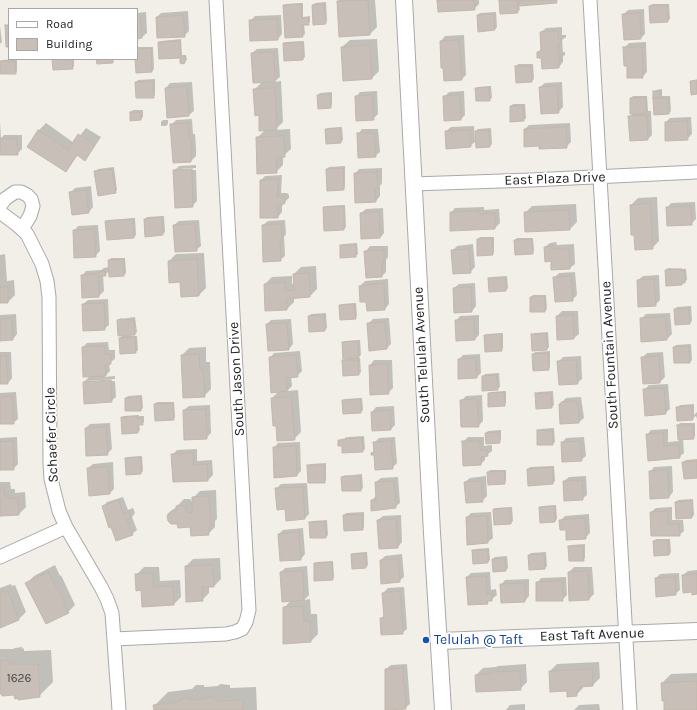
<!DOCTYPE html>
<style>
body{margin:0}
#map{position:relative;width:697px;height:710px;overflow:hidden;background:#f2efe9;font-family:Karla,sans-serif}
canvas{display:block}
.legend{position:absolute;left:8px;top:8px;width:130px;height:52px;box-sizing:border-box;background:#fff;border:1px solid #a7a7a7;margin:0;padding:5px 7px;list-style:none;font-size:12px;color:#222}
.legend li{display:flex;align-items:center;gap:8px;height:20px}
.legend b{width:20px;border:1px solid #a7a7a7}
</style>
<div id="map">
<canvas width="697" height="710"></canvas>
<ul class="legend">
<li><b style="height:5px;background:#fff"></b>Road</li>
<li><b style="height:11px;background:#c7bfb8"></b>Building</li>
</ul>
</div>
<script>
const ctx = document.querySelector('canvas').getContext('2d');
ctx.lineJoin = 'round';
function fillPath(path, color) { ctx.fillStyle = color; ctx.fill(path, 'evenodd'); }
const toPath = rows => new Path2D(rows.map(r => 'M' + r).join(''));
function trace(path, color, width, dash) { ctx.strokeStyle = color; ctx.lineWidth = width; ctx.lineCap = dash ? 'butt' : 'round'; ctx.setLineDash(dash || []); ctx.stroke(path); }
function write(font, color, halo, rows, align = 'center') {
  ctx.font = font + ' Karla,sans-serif'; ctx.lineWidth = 3.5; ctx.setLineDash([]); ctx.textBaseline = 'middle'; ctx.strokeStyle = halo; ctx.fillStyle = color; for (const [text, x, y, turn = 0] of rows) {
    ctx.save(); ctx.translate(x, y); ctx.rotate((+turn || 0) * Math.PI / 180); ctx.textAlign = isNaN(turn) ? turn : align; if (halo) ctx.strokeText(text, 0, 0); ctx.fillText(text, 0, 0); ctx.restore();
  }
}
fillPath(toPath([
 [339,0,375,0,377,27,370,34,338,1],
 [438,0,479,0,479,4,474,9],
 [500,0,558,0,556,2,519,5,520,10,517,12],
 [326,2,327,21,325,23,313,5,315,3],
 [303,3,303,17,310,16,310,22,308,24,304,24,305,34,302,36,284,6,286,4],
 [652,4,669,4,670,19,667,21,650,6],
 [644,9,645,34,641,38,623,15,628,10],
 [188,11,189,31,184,36,157,17,161,13],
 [146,12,147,33,142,37,137,38,137,13],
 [496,12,497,27,495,29,478,15,480,13],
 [281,15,282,34,278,39,250,21,255,16],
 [0,26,2,42,0,44],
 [562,27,562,35,566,35,566,37,562,40,563,52,565,52,565,55,563,56,563,62,559,67,542,57,538,52,542,48,541,32,546,28],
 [464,35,466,75,461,80,441,41,445,36],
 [181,39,182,55,186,55,187,60,184,62,181,57,159,43,161,41],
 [377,39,379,71,372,78,342,47,350,40],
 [304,41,305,57,303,59,284,44,286,42],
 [646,42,647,72,642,77,627,65,624,48,629,43],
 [138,47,153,47,154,69,152,71,136,59],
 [278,48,280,77,274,82,281,81,283,122,275,130,290,129,291,149,283,156,283,165,276,172,257,138,265,130,260,114,255,89,262,82,252,53,257,49],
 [17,59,17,71,15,73,0,62,2,60],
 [53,59,74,59,74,66,72,68],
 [518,64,533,64,534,79,532,81,516,67],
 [155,79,155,95,153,97,137,97,136,82,138,80],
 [192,82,194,111,189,115,166,88,170,83],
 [562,82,563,107,558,112,540,87,545,83],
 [491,86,492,98,489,100,476,89,478,87],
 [662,89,662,96,670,96,671,111,669,113,655,114,654,92,656,90],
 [377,91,378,114,373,119,356,97,360,92],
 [464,91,465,115,461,119,444,97,449,92],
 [332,92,332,105,330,107,318,95,320,93],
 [633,96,647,96,648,111,651,111,652,135,648,139,630,117,633,113,631,98],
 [513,104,525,104,526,118,524,120,511,106],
 [133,110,143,110,143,117,141,119,131,112],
 [691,117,692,134,687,139,666,122,670,118],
 [192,119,193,134,195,134,196,148,196,156,191,161,171,125,176,120],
 [163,120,168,120,168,124,166,126,161,126,161,122],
 [0,122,1,138,4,135,22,135,22,149,17,154,0,154],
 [46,123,74,143,86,128,101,137,91,152,84,159,78,155,66,170,28,147,39,130],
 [570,123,571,142,566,147,540,145,525,129,529,125],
 [474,126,475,142,470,146,446,131,451,127],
 [342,127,343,140,341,142,326,130,328,128],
 [491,128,492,144,490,146,476,131,478,129],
 [362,129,378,129,380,152,375,156,358,134],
 [196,165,196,168,178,169,178,171,196,170,197,201,192,206,174,171,179,166],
 [345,166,345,187,343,189,328,190,327,169,329,167],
 [114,167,117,190,115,192,96,171,98,169],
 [382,168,382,183,380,186,380,196,376,201,355,174,359,169],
 [282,175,281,193,287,193,289,195,289,198,282,204,282,212,278,217,261,180,265,176],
 [91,186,93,207,89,212,73,214,70,193,75,188],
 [657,197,659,241,652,248,635,234,632,234,631,205,638,198],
 [695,202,696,219,691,224,667,208,671,203],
 [576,204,577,222,570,229,525,213,532,206],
 [345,205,346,227,344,229,325,230,324,208,326,206],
 [484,207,484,210,499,209,500,223,495,228,451,213,455,208],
 [383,208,384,233,380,238,361,213,366,209],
 [164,216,165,232,163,234,145,219,147,217],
 [135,218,136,235,134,237,108,239,106,222,108,220],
 [199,220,201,246,196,250,174,225,179,221],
 [285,220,286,234,284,237,285,256,280,260,263,225,268,221],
 [98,225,100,251,95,256,74,231,78,226],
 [480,237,494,237,494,252,492,254,478,239],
 [517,238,533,238,534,251,532,253,515,240],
 [556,242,557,245,574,244,575,264,570,268,552,269,552,260,545,247,550,243],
 [357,243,358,254,356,256,341,246,343,244],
 [473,244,475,267,470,272,452,251,457,246],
 [370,246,388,246,388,257,386,260,386,272,382,276,366,251],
 [204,253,206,288,199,295,181,281,169,261,176,254],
 [5,254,7,281,14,280,15,295,8,302,0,302,0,255],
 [111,258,125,258,126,273,124,275,109,271,105,275,103,275,104,291,99,296,83,297,82,276,86,271,101,270,104,268,109,267,109,260],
 [316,266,317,289,310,296,294,298,294,302,287,309,265,284,272,277,292,276,292,284,295,284,294,274,301,267],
 [668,268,686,269,687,280,681,284,666,270],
 [575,272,577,295,572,300,554,278,559,273],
 [659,275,660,300,655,305,638,280,643,276],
 [507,276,508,288,506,290,489,279,491,277],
 [388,279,389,304,385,309,367,300,360,286,365,281],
 [475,283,476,306,472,311,454,288,459,284],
 [533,295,546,295,547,309,545,311,531,297],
 [108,299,109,325,104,329,83,304,88,300],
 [356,303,357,316,355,318,340,306,342,304],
 [691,306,692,321,690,323,675,309,677,307],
 [562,311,578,311,579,334,574,338,558,339,557,316],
 [326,313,327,328,325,330,310,331,309,316,311,314],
 [670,313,672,334,667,339,642,340,641,319,646,314],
 [16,314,17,334,13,339,0,340,0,315],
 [479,315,479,335,475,339,456,321,460,316],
 [135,317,137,332,135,334,118,321,121,319],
 [389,318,391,344,387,348,368,324,373,319],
 [291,319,293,344,289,349,267,324,271,320],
 [548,332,549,347,547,349,532,335,534,333],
 [503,333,503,348,501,350,485,336,487,334],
 [122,336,137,336,138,350,136,352,120,338],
 [360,340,361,355,357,358,360,358,361,372,359,374,343,361,347,357,343,343,345,341],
 [108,342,109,350,115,350,115,359,109,363,110,371,104,377,115,376,115,379,87,381,87,383,115,381,116,397,111,401,84,382,90,376,83,347,87,343],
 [691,344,692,360,690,362,674,347,676,345],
 [206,347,206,362,210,362,211,389,204,396,182,355,189,348],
 [300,351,302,371,297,376,291,376,292,386,287,391,298,390,301,432,294,439,276,425,272,398,279,391,270,358,274,353],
 [550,351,550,367,548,369,533,354,535,352],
 [0,352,11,352,12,378,8,383,0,383],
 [663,352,665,377,660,382,642,358,647,353],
 [480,354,481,373,477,377,459,359,463,355],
 [581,356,582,379,577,383,558,362,563,357],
 [374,360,392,360,393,388,388,393,370,365],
 [499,373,500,387,497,389,483,376,485,374],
 [668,384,670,409,665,413,644,390,649,385],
 [506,391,506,403,504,405,489,394,491,392],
 [553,391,554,405,552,407,536,394,538,392],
 [16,392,18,419,13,423,0,423,0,393],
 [142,395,143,408,141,410,126,398,128,396],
 [482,395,483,421,478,426,461,401,466,396],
 [581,397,584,418,579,422,560,404,566,398],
 [362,398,363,410,361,412,343,401,345,399],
 [157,402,174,402,175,417,173,420,155,404],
 [694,404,694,415,697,412,697,419,696,416,692,419,678,407,680,405],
 [210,405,211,433,206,438,184,410,189,406],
 [394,406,395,425,391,429,373,430,372,412,376,407],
 [139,415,139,416,144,416,144,422,142,424,139,424,140,430,138,432,122,418,124,416],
 [110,423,112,449,107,454,86,428,90,424],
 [680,423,695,423,695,436,693,438,683,439,684,453,679,457,647,435,651,430,668,429,668,442,679,441,678,425],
 [554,428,555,442,553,444,538,431,540,429],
 [501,430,501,440,499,442,486,433,488,431],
 [364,436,365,449,363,451,343,445,339,441,341,439,347,438,349,437],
 [17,437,18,464,13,469,0,469,0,438],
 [395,437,397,463,392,468,375,454,372,453,375,450,374,443,379,438],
 [468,437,484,437,484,446,492,445,492,451,487,455,485,455,485,460,481,464,463,442],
 [584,437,586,456,581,460,562,443,566,438],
 [300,442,301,471,297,475,274,448,278,443],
 [197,449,197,461,212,460,213,475,208,480,174,481,172,455,177,450],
 [142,456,143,471,141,473,127,474,126,459,128,457],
 [697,459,697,477,683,462,686,460],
 [113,462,114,489,110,493,88,468,93,464],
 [326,463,326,480,324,482,308,466,310,464],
 [554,466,555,481,553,483,528,469,530,467],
 [672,466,673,492,669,497,650,472,654,467],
 [490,470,506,470,506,481,504,483,488,472],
 [362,474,363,488,361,490,342,478,344,476],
 [486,476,487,496,482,501,465,482,470,478],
 [586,476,587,495,582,499,564,481,569,477],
 [398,477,400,503,395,507,372,500,377,495,376,482,381,478],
 [0,482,10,482,11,489,15,489,15,493,25,492,26,507,19,514,0,515],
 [307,483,309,514,305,518,286,508,276,489,281,484],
 [216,490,217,519,215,521,215,527,208,534,191,526,178,523,170,513,184,499,190,499,193,503,193,498,200,491],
 [123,497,128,510,133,508,135,513,132,517,137,530,132,534,103,507,107,502],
 [693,499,694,515,692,517,676,502,678,500],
 [556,505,557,519,555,521,540,508,542,506],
 [512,507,513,521,511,523,494,510,496,508],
 [672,507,672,520,683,520,684,531,679,535,651,512,656,508],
 [364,512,364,527,362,529,345,530,344,515,346,513],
 [491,512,493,538,488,542,467,517,471,513],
 [589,514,590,533,585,538,567,529,560,521,565,516],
 [401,515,402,542,398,547,378,520,383,516],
 [327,520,328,535,326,537,310,523,312,521],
 [303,528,305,554,301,559,279,534,283,530],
 [656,539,670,539,671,552,669,555,654,541],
 [585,544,585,558,583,560,569,547,571,545],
 [489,548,490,560,488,562,473,551,475,549],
 [367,552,368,565,366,567,352,555,354,553],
 [546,552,547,566,545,568,529,555,531,553],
 [402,554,404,577,399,581,381,560,385,556],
 [507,556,508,568,506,570,493,559,495,557],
 [220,558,221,579,214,586,209,586,209,593,202,600,186,566,193,559],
 [333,561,334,577,332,579,315,564,317,562],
 [55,565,60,576,61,575,75,605,68,612,27,583,34,576],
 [307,566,309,595,304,600,310,599,311,614,317,614,318,634,311,641,284,643,284,608,291,600,281,572,285,568],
 [144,567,159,567,160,581,180,580,181,597,174,604,142,589,136,575],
 [574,567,592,567,594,594,589,599,570,600,569,572],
 [697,570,697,593,693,591,683,575,688,571],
 [490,572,491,590,496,589,497,595,487,603,467,577,471,573],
 [679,573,680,590,675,594,656,578,660,574],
 [566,577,567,595,562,600,537,583,541,578],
 [529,579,529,596,525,601,501,585,505,580],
 [11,584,12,586,15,585,26,612,19,619,0,627,0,588],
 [404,587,407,629,402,633,381,618,385,615,383,593,388,588],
 [22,647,22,649,24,648,24,651,51,650,53,682,39,696,0,694,0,649,13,649,15,648],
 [599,662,600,678,593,685,583,685,583,688,576,695,568,690,550,671,557,664],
 [407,664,410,704,405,708,386,669,391,665],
 [526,664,527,682,520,689,476,675,483,668,496,667,498,666],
 [697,673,697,710,665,710,662,683,671,674],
 [220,684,230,685,230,688,256,687,257,710,155,710,154,706,168,692,192,689,196,685,204,685,204,687,218,686],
 [525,704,525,710,506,710,510,705],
 [599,704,600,710,574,710,579,705]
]), '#0003');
const building = toPath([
 [368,0,370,35,339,37,337,1,368,0],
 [437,0,474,0,475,10,438,12,437,0],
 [499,0,517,0,518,13,500,14,499,0],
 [519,0,556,0,557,3,519,6,519,0],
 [301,4,302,18,308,18,309,25,302,25,303,37,285,38,283,5,301,4],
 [324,4,326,24,313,25,312,5,324,4],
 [667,5,668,22,650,23,649,6,667,5],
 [640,13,641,39,624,40,622,14,640,13],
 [494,14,495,30,478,32,477,15,494,14],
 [183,15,185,37,157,38,156,17,183,15],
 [137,17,141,17,142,38,137,39,137,17],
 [277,19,278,40,250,41,249,20,277,19],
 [5,25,9,25,9,47,6,47,5,25],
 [558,31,558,39,561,39,562,42,558,43,559,57,561,56,561,60,559,60,559,68,542,69,541,58,537,58,537,52,541,51,540,32,558,31],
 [459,40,462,80,444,81,443,68,441,68,440,41,459,40],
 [180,41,181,56,185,56,185,63,182,64,180,63,180,58,159,59,158,42,180,41],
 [302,42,303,60,284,61,283,43,302,42],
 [370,45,372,79,343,81,341,47,370,45],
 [623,47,642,47,643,78,627,78,627,66,624,66,623,47],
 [151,48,152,72,136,73,135,59,137,59,137,49,151,48],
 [274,52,275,82,253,83,251,53,274,52],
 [52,59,72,59,73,69,53,70,52,59],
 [96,59,113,59,113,63,97,64,96,59],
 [0,61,15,61,16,74,0,74,0,61],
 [515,66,531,66,532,82,516,83,515,66],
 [697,80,697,94,691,95,690,81,697,80],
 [153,81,154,98,136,98,135,82,153,81],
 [187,86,189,116,167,118,165,88,187,86],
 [557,86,559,113,541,114,539,87,557,86],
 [489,87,490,101,476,101,475,88,489,87],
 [275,88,277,130,259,131,259,115,255,116,253,89,275,88],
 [653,91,660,91,660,97,653,98,653,91],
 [330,94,331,108,318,109,317,95,330,94],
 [372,95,374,120,356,121,355,96,372,95],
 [460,95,461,120,444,121,443,96,460,95],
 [646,97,646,114,630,114,630,98,646,97],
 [653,98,668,98,669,114,654,115,653,98],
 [523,105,524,121,510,122,510,106,523,105],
 [130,112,141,112,141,120,130,121,130,112],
 [647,115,648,140,630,141,628,116,647,115],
 [687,121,688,140,665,141,665,122,687,121],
 [188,123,189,138,190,138,192,146,191,162,173,163,170,124,188,123],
 [566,127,567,148,539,149,539,146,524,147,524,129,566,127],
 [340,128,341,143,326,144,325,129,340,128],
 [38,130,68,150,78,134,95,145,85,161,77,155,66,172,27,147,38,130],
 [470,130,471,147,446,149,445,131,470,130],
 [489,130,490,147,476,148,475,131,489,130],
 [357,133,374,133,376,157,358,158,357,133],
 [284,136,285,157,276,158,277,173,257,174,256,137,284,136],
 [0,139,17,139,18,155,0,155,0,139],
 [343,168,344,190,327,191,326,169,343,168],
 [112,169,116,193,98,196,94,171,112,169],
 [192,169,193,207,175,208,173,170,192,169],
 [377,172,378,189,375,189,376,202,355,203,354,173,377,172],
 [278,179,278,195,277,195,277,197,282,197,285,199,285,203,282,205,278,206,278,218,260,218,260,180,278,179],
 [86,190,89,213,72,215,69,192,86,190],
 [650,203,653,249,635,250,634,235,631,235,630,205,650,203],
 [344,206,344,230,324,231,323,207,344,206],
 [691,206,692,225,667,226,666,207,691,206],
 [569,210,570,230,525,232,524,212,569,210],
 [479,211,480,214,495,213,495,229,450,231,450,212,479,211],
 [379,212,380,238,361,239,360,213,379,212],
 [162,217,163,235,145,237,144,219,162,217],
 [133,219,134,238,107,240,105,221,133,219],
 [195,224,197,251,175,252,173,225,195,224],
 [281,224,282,240,280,240,281,261,263,262,262,225,281,224],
 [94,229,96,257,74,258,73,230,94,229],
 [492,238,493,255,477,256,477,239,492,238],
 [532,239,533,254,515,255,514,240,532,239],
 [340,245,356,245,356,257,340,258,340,245],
 [552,246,552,249,569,249,570,269,551,270,551,261,545,262,544,247,552,246],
 [469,249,471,273,453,274,451,250,469,249],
 [384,250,384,263,382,263,382,277,366,278,364,251,384,250],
 [124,259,124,276,109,277,108,260,124,259],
 [197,259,199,296,181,297,180,282,169,283,168,261,197,259],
 [681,269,681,271,685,270,685,283,682,283,682,285,666,286,665,270,681,269],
 [105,271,106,276,98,276,99,297,82,298,81,275,98,274,98,272,105,271],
 [309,273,310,297,287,299,287,310,265,311,264,284,285,282,285,291,294,290,293,274,309,273],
 [571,276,573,301,555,302,553,277,571,276],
 [488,278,506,278,506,291,489,292,488,278],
 [654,279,656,306,638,307,637,280,654,279],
 [384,283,385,310,367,311,366,302,360,302,359,286,384,283],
 [0,287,8,287,8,303,0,303,0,287],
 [471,287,472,312,454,313,453,288,471,287],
 [545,296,545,312,530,312,530,297,545,296],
 [104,303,105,330,83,331,82,304,104,303],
 [354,304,356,319,340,320,339,305,354,304],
 [689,308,690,324,675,325,674,309,689,308],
 [324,315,325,331,309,332,308,316,324,315],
 [573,315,574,339,557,340,556,316,573,315],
 [666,317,667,340,641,342,640,318,666,317],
 [12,318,13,340,0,341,0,319,12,318],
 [121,319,134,320,135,335,118,336,117,320,121,319],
 [474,319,475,340,456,341,455,320,474,319],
 [385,322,387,349,369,351,367,323,385,322],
 [287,323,289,350,268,351,266,324,287,323],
 [501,334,502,351,485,352,484,335,501,334],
 [531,334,546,334,547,350,532,351,531,334],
 [135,337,136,353,120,354,119,338,135,337],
 [358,341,359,358,343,359,342,342,358,341],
 [104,346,105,354,111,354,111,364,105,365,106,376,83,377,82,347,104,346],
 [689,346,690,363,674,363,673,347,689,346],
 [548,353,549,370,533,371,532,354,548,353],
 [199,354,200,369,203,369,205,397,183,398,181,355,199,354],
 [296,355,298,377,286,378,287,391,271,393,269,357,296,355],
 [0,356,6,356,8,384,0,384,0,356],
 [659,356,660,383,643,384,641,357,659,356],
 [476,358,477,378,458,379,458,359,476,358],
 [342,360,358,360,359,375,343,376,342,360],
 [576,360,578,384,559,385,557,361,576,360],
 [387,364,389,394,370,395,369,365,387,364],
 [497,375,498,390,482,391,482,376,497,375],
 [111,380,112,402,84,404,83,382,111,380],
 [664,388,666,414,645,416,643,389,664,388],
 [504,392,505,406,488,407,488,393,504,392],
 [535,393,551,393,552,408,536,409,535,393],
 [12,396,14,424,0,424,0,397,12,396],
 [141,397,141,411,125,411,125,398,141,397],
 [291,397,295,440,277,441,276,426,273,426,271,398,291,397],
 [361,399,361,413,343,414,342,400,361,399],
 [477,399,479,427,461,427,460,400,477,399],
 [576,401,579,411,579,423,560,424,559,404,561,404,561,402,576,401],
 [173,403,174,420,155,421,154,404,173,403],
 [692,406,693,420,677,421,676,407,692,406],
 [206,409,207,439,184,440,183,410,206,409],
 [390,410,391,430,372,431,371,412,390,410],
 [137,416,137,418,142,418,143,425,138,425,138,433,122,434,121,417,137,416],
 [677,425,693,425,694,439,678,440,677,425],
 [106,427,108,455,86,456,85,428,106,427],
 [537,430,552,430,553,445,537,445,537,430],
 [499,432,500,443,486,444,485,433,499,432],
 [663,433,664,446,679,445,680,458,648,461,646,434,663,433],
 [346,438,362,438,363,452,342,453,342,446,338,446,338,440,346,440,346,438],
 [13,441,14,470,0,470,0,442,13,441],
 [391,441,393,469,375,470,374,455,371,455,371,453,374,452,373,442,391,441],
 [462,441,480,441,480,450,487,450,488,456,481,457,481,465,463,466,462,441],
 [580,441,582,461,562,462,561,442,580,441],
 [296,446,297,476,274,478,273,447,296,446],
 [193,453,193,465,207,464,208,481,173,482,171,454,193,453],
 [140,457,141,474,126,475,125,458,140,457],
 [697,461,697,478,684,479,682,462,697,461],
 [307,465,324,465,325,483,308,483,307,465],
 [108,467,110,494,89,496,87,468,108,467],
 [553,467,553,484,528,486,527,469,553,467],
 [668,470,669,498,650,499,649,471,668,470],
 [504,471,505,484,488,485,487,472,504,471],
 [345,476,360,476,361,491,342,491,341,477,345,476],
 [582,480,583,500,564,501,563,481,582,480],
 [394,481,396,508,371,511,371,500,376,500,375,482,394,481],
 [481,481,483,502,466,503,464,482,481,481],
 [303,487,305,519,286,521,285,509,277,510,275,488,303,487],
 [0,488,4,488,4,496,8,496,9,499,18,498,19,515,0,516,0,488],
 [209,496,211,527,208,527,209,535,191,536,190,527,178,528,177,524,171,524,168,521,167,516,169,513,173,510,177,510,176,506,183,505,188,513,190,513,192,512,192,497,209,496],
 [119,500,123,514,129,512,131,519,127,520,133,535,116,541,111,527,109,528,102,506,119,500],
 [692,501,692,518,676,519,675,502,692,501],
 [555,506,555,522,540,523,539,507,555,506],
 [510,508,511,524,494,525,493,509,510,508],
 [668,511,668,524,679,524,680,536,651,536,650,512,668,511],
 [362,514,363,530,344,531,343,515,362,514],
 [487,516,488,543,467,545,466,517,487,516],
 [585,518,586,539,566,540,566,530,560,530,559,520,585,518],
 [396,519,398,548,379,549,377,520,396,519],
 [309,522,325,522,326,538,310,538,309,522],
 [299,532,301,560,280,561,278,534,299,532],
 [668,540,669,555,654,556,653,541,668,540],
 [568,546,583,546,584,561,569,561,568,546],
 [472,550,488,550,488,563,473,564,472,550],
 [366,553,366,568,352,569,351,554,366,553],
 [544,554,545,569,529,570,528,555,544,554],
 [505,558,506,571,493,572,492,559,505,558],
 [398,559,400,582,381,584,380,560,398,559],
 [332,562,333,580,314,581,314,563,332,562],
 [213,565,214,587,202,587,203,601,186,602,185,566,213,565],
 [303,571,304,600,282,602,280,572,303,571],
 [588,571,589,600,569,601,568,572,588,571],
 [48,572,65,602,63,603,69,613,46,624,25,583,48,572],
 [153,573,153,587,173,586,174,605,142,607,141,590,136,591,135,574,153,573],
 [697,574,697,594,692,595,692,592,683,593,682,575,697,574],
 [486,576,487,594,492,594,492,601,487,601,488,604,468,605,466,577,486,576],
 [675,577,676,595,656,597,655,578,675,577],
 [562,581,563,601,536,601,536,582,562,581],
 [525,583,525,602,501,603,500,584,525,583],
 [4,590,5,593,8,591,19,620,0,628,0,592,4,590],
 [400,591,403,634,381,635,380,618,384,618,382,593,400,591],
 [303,606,304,621,310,621,311,642,283,644,283,607,303,606],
 [8,660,8,662,11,662,11,664,38,664,40,697,18,700,18,698,15,699,14,695,2,696,2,694,0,694,0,661,8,660],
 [403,668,403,683,405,683,406,709,385,710,385,669,403,668],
 [592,669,593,686,579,687,579,691,577,691,577,696,567,697,567,691,550,692,549,671,592,669],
 [520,671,521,690,476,692,475,675,490,674,490,672,520,671],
 [697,681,697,710,664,710,664,701,662,701,661,683,697,681],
 [206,697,213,697,214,698,216,698,216,701,243,700,243,710,154,710,153,705,179,702,179,700,182,700,182,698,190,698,190,700,206,699,206,697]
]);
fillPath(building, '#c7bfb8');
trace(building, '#c4b6ab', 1);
const minor = toPath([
 [590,0,630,710],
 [413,184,531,180,697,172],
 [0,206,5,199,15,192,21,192,27,195,31,199,33,206,30,216,22,229],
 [0,212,16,224,27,234,42,264,47,281,49,297,50,463,51,479,59,511,66,527,101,587,107,599,112,613,119,710],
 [0,557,66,527],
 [114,639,226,634,235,632,242,629,246,622,249,610,216,0]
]);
const tertiary = toPath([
 [404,0,432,533,443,710],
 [440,641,697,631]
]);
trace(minor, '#a9a9a9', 15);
trace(tertiary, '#a9a9a9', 18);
trace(minor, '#fff', 13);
trace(tertiary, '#fff', 16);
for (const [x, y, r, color] of [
 [426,640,4,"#1a4fb4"]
]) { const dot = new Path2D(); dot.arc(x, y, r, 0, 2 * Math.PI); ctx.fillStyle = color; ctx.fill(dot); trace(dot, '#fff', 1.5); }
write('12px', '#4b4948', null, [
 ["1626",19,679]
]);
write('14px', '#222', '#fff', [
 ["East Plaza Drive",555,179,-2],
 ["South Telulah Avenue",422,355,-93],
 ["South Fountain Avenue",610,355,-93],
 ["South Jason Drive",237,379,-93],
 ["Schaefer Circle",52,435,-92],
 ["East Taft Avenue",592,635,-2]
]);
write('14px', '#164399', '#fff', [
 ["Telulah @ Taft",434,640]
], 'left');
</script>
